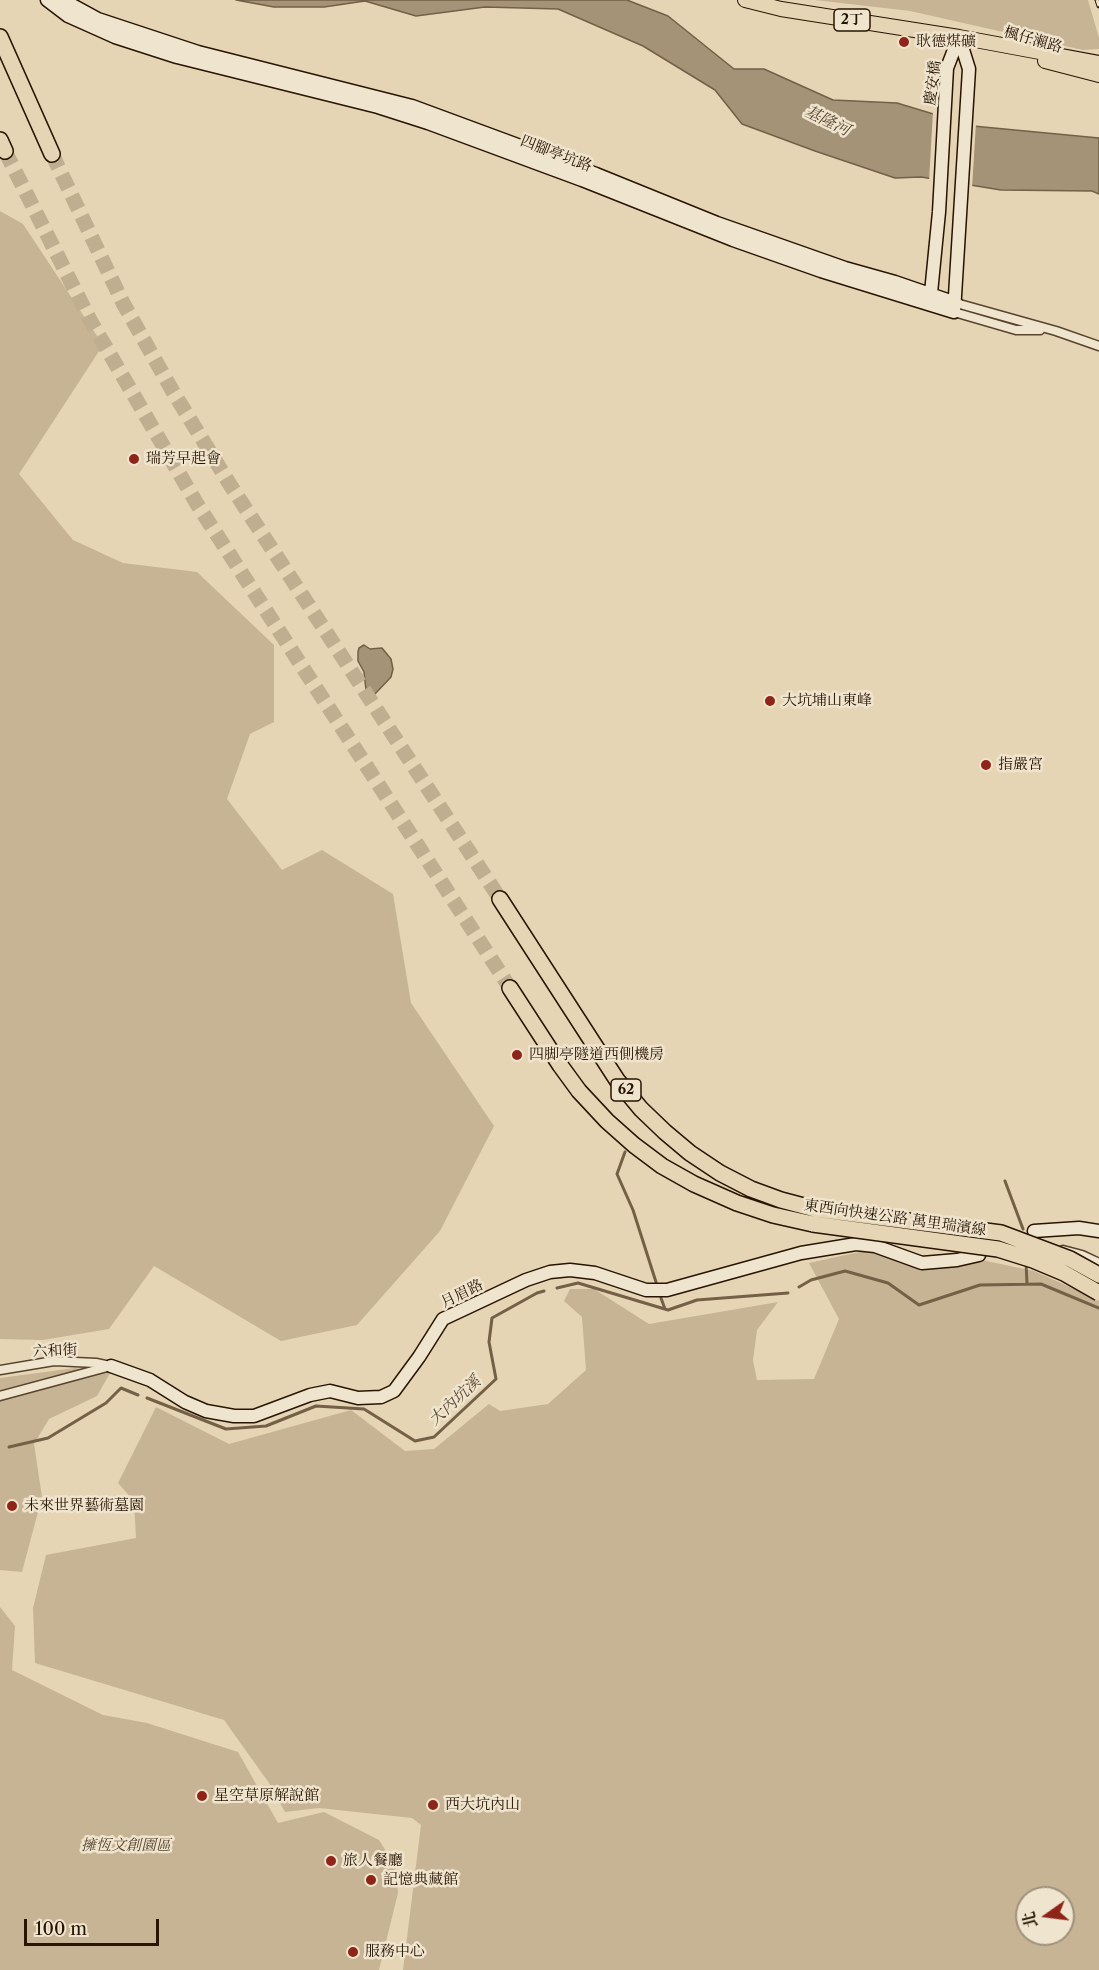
<!DOCTYPE html>
<meta charset="utf-8">
<style>
body{margin:0}
#map{position:relative;width:1099px;height:1970px;overflow:hidden;background:#e6d5b4;font-family:"Libre Caslon Text","Noto Serif TC",serif}
canvas{display:block}
.north{position:absolute;left:1015px;top:1886px;width:60px;height:60px;box-sizing:border-box;background:#efe4ce;border:2px solid #9f917c;border-radius:50%;rotate:256deg;font-size:16px;font-weight:700;line-height:24px;text-align:center;color:#281400}
.north::after{content:'';display:block;margin:auto;width:21px;height:27px;background:#8f2418;clip-path:polygon(50% 0,100% 100%,50% 72%,0 100%)}
.scale{position:absolute;left:24px;top:1919px;width:135px;height:27px;box-sizing:border-box;border:3px solid #281400;border-top:0;padding-left:8px;font-size:18px;line-height:21px;white-space:nowrap;color:#281400;-webkit-text-stroke:4px #efe4ce;paint-order:stroke}
</style>
<div id="map">
<canvas width="1099" height="1970"></canvas>
<div class="north">北</div>
<div class="scale">100 m</div>
</div>
<script>
const ctx = document.querySelector('canvas').getContext('2d');
ctx.lineJoin = 'round';
function fillPath(path, color) { ctx.fillStyle = color; ctx.fill(path, 'evenodd'); }
const toPath = rows => new Path2D(rows.map(r => 'M' + r).join(''));
function trace(path, color, width, dash) { ctx.strokeStyle = color; ctx.lineWidth = width; ctx.lineCap = dash ? 'butt' : 'round'; ctx.setLineDash(dash || []); ctx.stroke(path); }
function write(font, color, halo, rows, align = 'center') {
  ctx.font = font + ' "Libre Caslon Text","Noto Serif TC",serif'; ctx.lineWidth = 5; ctx.setLineDash([]); ctx.textBaseline = 'middle'; ctx.strokeStyle = halo; ctx.fillStyle = color; for (const [text, x, y, turn = 0] of rows) {
    ctx.save(); ctx.translate(x, y); ctx.rotate((+turn || 0) * Math.PI / 180); ctx.textAlign = isNaN(turn) ? turn : align; if (halo) ctx.strokeText(text, 0, 0); ctx.fillText(text, 0, 0); ctx.restore();
  }
}
fillPath(toPath([
 [815,0,1088,0,1099,38,1099,49,1083,50,910,11],
 [0,211,23,224,103,345,19,474,73,540,123,563,197,572,274,645,274,722,250,734,227,799,282,870,322,850,393,894,411,1003,494,1126,440,1231,357,1325,281,1341,154,1266,109,1329,43,1340,0,1339],
 [873,1249,921,1267,977,1259,1034,1271,1099,1300,1099,1970,403,1970,421,1825,412,1818,319,1808,285,1812,269,1783,224,1720,35,1663,33,1608,46,1555,136,1538,134,1501,118,1483,156,1407,229,1444,351,1410,405,1451,434,1449,489,1404,500,1411,548,1404,586,1370,582,1317,564,1301,570,1289,594,1289,649,1324,778,1302,757,1330,753,1360,757,1380,814,1379,839,1319,809,1263],
 [1027,1898,1063,1898,1063,1934,1027,1934],
 [75,1368,110,1373,97,1396,49,1419,34,1444,42,1497,22,1572,0,1570,0,1378],
 [0,1607,15,1626,12,1670,103,1715,147,1723,238,1752,278,1823,324,1812,379,1840,396,1867,398,1893,379,1970,0,1970]
]), '#c6b495');
const water = toPath([
 [236,0,627,0,668,16,734,69,764,69,833,100,897,103,973,126,1099,138,1099,194,1092,191,1001,190,921,177,895,178,815,151,742,124,715,90,643,46,558,9,485,7,416,16,365,1,324,7,274,7,236,0],
 [364,645,370,649,382,648,391,659,393,669,391,677,374,695,369,695,366,690,364,672,358,661,358,652,359,648,364,645]
]);
fillPath(water, '#a59377');
trace(water, '#736047', 1.5);
fillPath(toPath([
 [933,111,976,123,972,188,929,181]
]), '#e6d5b4');
trace(toPath([
 [625,1152,617,1174,633,1210,656,1282],
 [1005,1181,1023,1229],
 [1026,1262,1027,1284],
 [799,1287,811,1280,845,1271,888,1283,919,1305,980,1285,1041,1284,1099,1308],
 [557,1288,578,1283,668,1310,697,1300,788,1293],
 [661,1298,665,1309],
 [147,1398,226,1429,266,1426,316,1406,364,1409,415,1441,434,1437,496,1379,489,1342,492,1318,537,1293,544,1291],
 [9,1447,48,1438,106,1403,121,1388,138,1395]
]), '#736047', 3);
trace(toPath([
 [5,151,90,320,197,504,510,988],
 [52,154,123,303,172,390,229,483,500,899]
]), '#c0ae90', 15, [15, 8]);
const street = toPath([
 [956,303,1056,331,1099,346],
 [954,312,1016,330,1040,330],
 [1063,1250,1082,1255,1099,1263],
 [0,1370,54,1361,96,1363,110,1366],
 [0,1396,111,1366]
]);
const secondary = toPath([
 [47,0,68,16,115,37,177,57,378,107,428,123,582,180,733,240,821,271,954,312,969,69,959,37],
 [63,0,98,19,198,52,412,106,596,174,717,223,845,268,895,282,956,303],
 [930,303,939,212,947,68,959,37],
 [1034,1231,1079,1228,1099,1231],
 [111,1366,150,1380,185,1402,206,1411,234,1416,254,1416,310,1395,330,1391,358,1398,381,1397,394,1391,419,1357,443,1319,526,1280,550,1272,570,1270,595,1273,646,1290,667,1290,801,1253,856,1244,875,1246,922,1263,957,1260,979,1255]
]);
const primary = toPath([
 [745,0,781,9,959,37,1099,63],
 [1045,61,1099,75]
]);
const highway = toPath([
 [0,37,52,154],
 [0,140,5,151],
 [500,899,617,1080,641,1109,665,1132,690,1153,720,1173,751,1189,781,1200,815,1209],
 [510,988,560,1065,579,1091,607,1121,634,1145,662,1166,694,1184,737,1203,773,1215,813,1224]
]);
trace(street, '#58442d', 11);
trace(secondary, '#281400', 15);
trace(primary, '#281400', 16);
trace(highway, '#281400', 18);
trace(street, '#efe4ce', 8);
trace(secondary, '#efe4ce', 12);
trace(primary, '#e6d5b4', 14);
trace(highway, '#e6d5b4', 15);
const rail = toPath([
 [1097,0,1099,6]
]);
trace(rail, '#281400', 5);
trace(rail, '#efe4ce', 3, [9]);
const highwayBridge = toPath([
 [815,1209,1001,1233,1070,1259,1099,1275],
 [813,1224,998,1249,1033,1260,1064,1273,1099,1293]
]);
trace(highwayBridge, '#281400', 18, []);
trace(highwayBridge, '#e6d5b4', 15);
for (const [x, y, r, color] of [
 [904,42,6,"#8f2418"],
 [134,459,6,"#8f2418"],
 [770,701,6,"#8f2418"],
 [986,765,6,"#8f2418"],
 [517,1055,6,"#8f2418"],
 [12,1506,6,"#8f2418"],
 [202,1796,6,"#8f2418"],
 [433,1805,6,"#8f2418"],
 [331,1861,6,"#8f2418"],
 [371,1880,6,"#8f2418"],
 [353,1952,6,"#8f2418"]
]) { const dot = new Path2D(); dot.arc(x, y, r, 0, 2 * Math.PI); ctx.fillStyle = color; ctx.fill(dot); trace(dot, '#efe4ce', 2); }
for (const [x, y, w] of [
 [852,20,36],
 [626,1090,30]
]) { const box = new Path2D(); box.roundRect(x - w / 2, y - 11, w, 22, 4.5); ctx.fillStyle = '#efe4ce'; ctx.fill(box); trace(box, '#281400', 1.5); }
write('bold 14px', '#281400', null, [
 ["2丁",852,20],
 ["62",626,1090]
]);
write('15px', '#281400', '#efe4ce', [
 ["楓仔瀨路",1033,40,16],
 ["慶安橋",933,83,-83],
 ["四腳亭坑路",556,154,21],
 ["東西向快速公路 萬里瑞濱線",895,1218,8],
 ["月眉路",462,1294,-26],
 ["六和街",55,1351,-3]
]);
write('15px', '#281400', '#efe4ce', [
 ["耿德煤礦",916,42],
 ["瑞芳早起會",146,459],
 ["大坑埔山東峰",782,701],
 ["指嚴宮",998,765],
 ["四脚亭隧道西側機房",529,1055],
 ["未來世界藝術墓園",24,1506],
 ["星空草原解說館",214,1796],
 ["西大坑內山",445,1805],
 ["旅人餐廳",343,1861],
 ["記憶典藏館",383,1880],
 ["服務中心",365,1952]
], 'left');
write('italic 15px', '#57442d', '#efe4ce', [
 ["擁恆文創園區",126,1846]
]);
write('italic 16px', '#5a4730', '#efe4ce', [
 ["基隆河",827,121,26],
 ["大內坑溪",455,1401,-43]
]);
</script>
